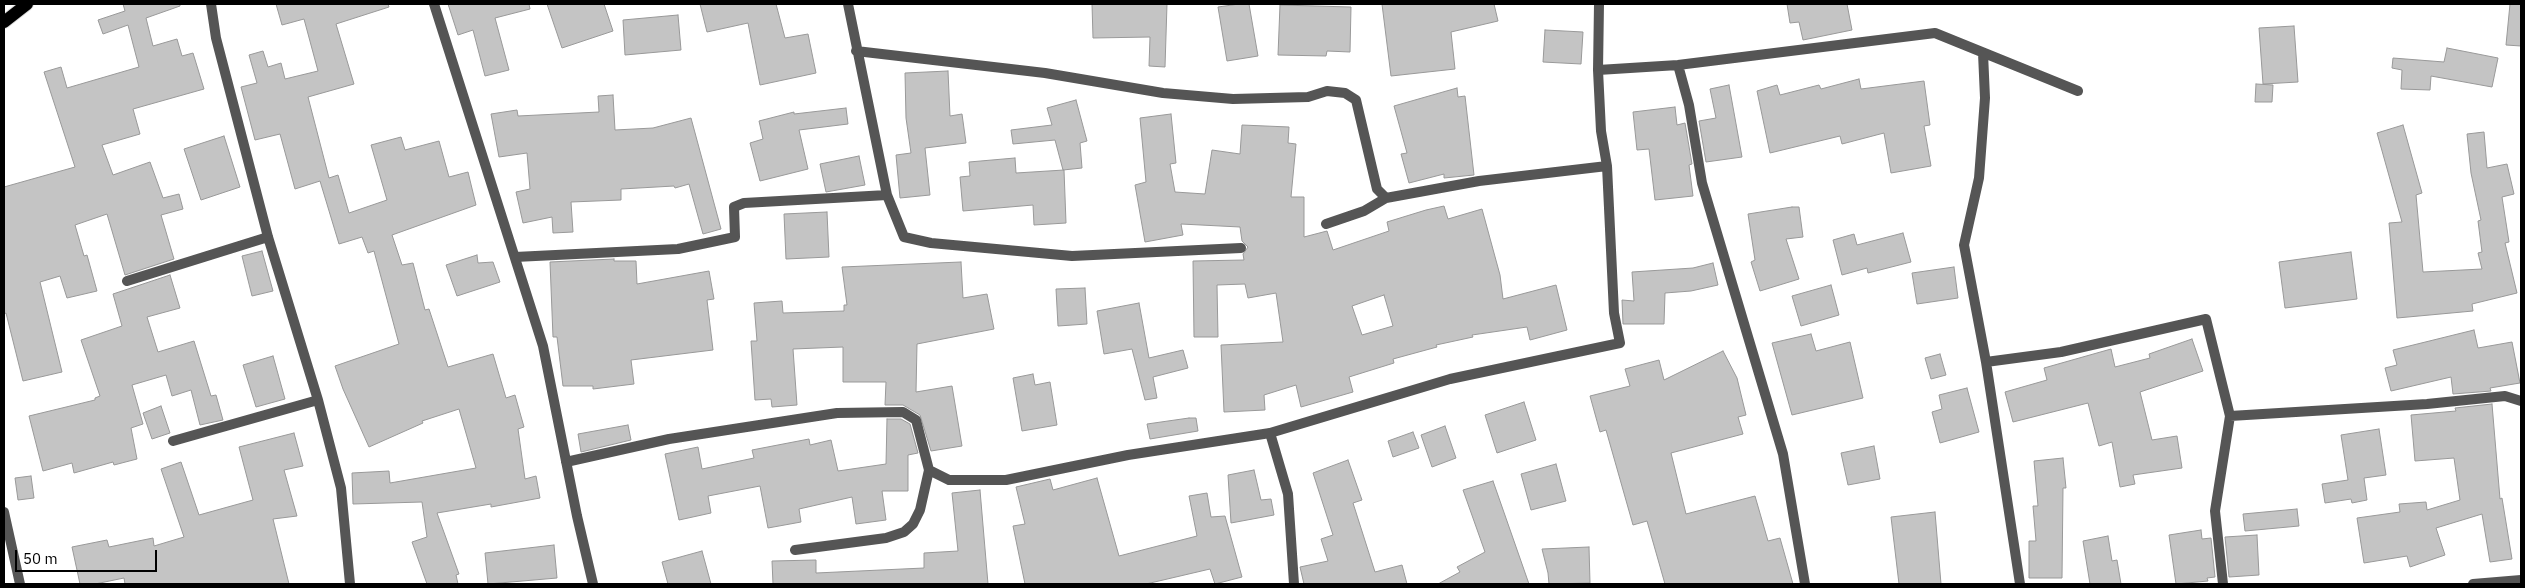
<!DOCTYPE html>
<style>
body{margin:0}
#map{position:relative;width:2525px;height:588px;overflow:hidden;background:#fff;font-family:"IBM Plex Sans",sans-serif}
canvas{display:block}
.frame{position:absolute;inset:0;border:5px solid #000;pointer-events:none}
.scale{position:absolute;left:15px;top:550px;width:142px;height:22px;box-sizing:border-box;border:2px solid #000;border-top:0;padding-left:6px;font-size:15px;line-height:18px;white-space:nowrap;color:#000;-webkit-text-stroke:4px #fff;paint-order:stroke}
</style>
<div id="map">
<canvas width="2525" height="588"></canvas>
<div class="frame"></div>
<div class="scale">50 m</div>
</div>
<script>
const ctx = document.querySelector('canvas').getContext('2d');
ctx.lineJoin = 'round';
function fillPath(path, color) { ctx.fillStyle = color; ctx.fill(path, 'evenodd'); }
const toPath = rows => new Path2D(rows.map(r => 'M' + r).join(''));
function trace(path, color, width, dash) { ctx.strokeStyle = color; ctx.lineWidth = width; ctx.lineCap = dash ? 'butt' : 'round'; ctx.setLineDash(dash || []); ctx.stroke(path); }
const building = toPath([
 [123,4,180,4,180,6,146,18,153,46,177,39,182,56,193,53,204,89,133,109,140,134,102,145,113,175,150,162,163,198,179,194,183,209,161,215,174,259,125,275,107,214,75,225,84,256,87,255,97,291,67,298,60,276,40,282,62,372,23,381,6,313,4,314,4,187,75,167,44,72,61,67,67,88,139,67,128,25,103,34,98,20,125,11,123,4],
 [276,4,388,4,389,7,336,24,354,84,308,97,329,178,338,175,349,213,387,200,371,145,401,137,405,150,439,141,449,177,468,172,476,205,392,235,402,265,413,263,425,310,429,309,448,367,493,354,506,398,515,395,524,427,518,429,525,479,536,476,540,498,491,507,491,504,437,513,459,574,456,575,458,584,427,584,412,542,427,537,422,502,353,504,352,473,389,471,390,483,476,468,459,409,422,421,423,423,369,447,343,389,335,366,399,344,374,251,368,253,362,237,339,244,320,181,295,189,280,134,255,140,241,87,257,83,249,55,263,51,268,67,281,63,285,79,318,71,304,19,282,25,276,4],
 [448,4,529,4,530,9,495,18,509,70,485,76,473,30,458,35,448,4],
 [547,4,604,4,613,31,562,48,547,4],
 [700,4,776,4,785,38,808,34,816,73,760,85,748,23,707,32,700,4],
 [1092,4,1167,4,1165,67,1149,66,1150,37,1093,38,1092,4],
 [1239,4,1249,4,1258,56,1227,61,1218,7,1239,4],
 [1382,4,1494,4,1498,21,1451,32,1455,69,1391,76,1382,4],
 [1787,4,1847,4,1852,30,1803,40,1799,22,1790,23,1787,4],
 [2510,4,2521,4,2521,46,2506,45,2510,4],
 [1280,5,1351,7,1350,52,1327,51,1326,56,1278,55,1280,5],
 [678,15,681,50,625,55,623,20,678,15],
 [2294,26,2298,82,2263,84,2259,28,2294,26],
 [1545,30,1583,32,1581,64,1543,62,1545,30],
 [2447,48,2498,58,2492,87,2431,76,2430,90,2401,89,2402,70,2392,68,2393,58,2444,62,2447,48],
 [948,71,950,116,962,114,966,143,925,148,930,195,900,198,896,155,911,153,906,118,905,73,948,71],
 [1859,79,1861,89,1924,81,1930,125,1924,126,1931,166,1891,173,1884,133,1842,144,1840,136,1770,153,1757,91,1777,85,1780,95,1819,85,1821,89,1859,79],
 [2256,84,2273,85,2272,102,2255,102,2256,84],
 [1729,85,1742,157,1706,162,1699,121,1716,118,1710,89,1729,85],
 [1457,88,1458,97,1465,96,1474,175,1444,178,1444,174,1409,183,1401,154,1407,153,1394,106,1457,88],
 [613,95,615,130,653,128,691,118,721,229,703,234,689,184,675,188,674,186,621,189,621,200,571,202,573,232,553,233,552,217,523,223,516,192,530,189,527,153,499,157,491,114,517,110,518,116,599,112,598,96,613,95],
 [1076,100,1087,141,1080,143,1082,168,1063,170,1055,140,1013,144,1011,130,1052,125,1047,108,1076,100],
 [1675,107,1677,125,1685,123,1692,164,1689,165,1693,196,1655,200,1649,149,1637,150,1633,112,1675,107],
 [846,108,848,124,799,130,808,169,760,181,750,143,763,139,759,121,794,112,794,114,846,108],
 [1171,114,1176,163,1170,164,1175,192,1205,194,1212,150,1240,154,1242,125,1289,127,1288,143,1296,144,1291,197,1304,197,1304,237,1327,231,1333,250,1389,231,1387,222,1426,210,1444,206,1448,219,1482,209,1500,275,1503,299,1556,285,1567,330,1530,340,1527,327,1472,335,1473,337,1436,345,1437,347,1393,359,1394,363,1349,377,1353,392,1301,407,1296,385,1264,395,1265,410,1224,412,1221,345,1283,342,1276,293,1248,298,1245,284,1217,285,1218,337,1194,337,1193,261,1244,260,1243,254,1248,247,1242,241,1240,227,1181,224,1183,235,1145,242,1135,185,1146,182,1140,118,1171,114],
 [1384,295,1393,326,1362,335,1352,306,1384,295],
 [2403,125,2422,193,2416,195,2423,272,2482,269,2478,253,2482,252,2478,221,2481,220,2471,173,2467,134,2484,132,2487,168,2507,164,2514,194,2502,197,2509,242,2505,243,2517,293,2472,304,2473,311,2397,318,2389,223,2402,222,2377,133,2403,125],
 [224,136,240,187,201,200,184,149,224,136],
 [859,156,865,185,826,192,820,164,859,156],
 [1015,158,1016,173,1064,170,1066,223,1034,225,1033,205,963,211,960,177,970,176,969,162,1015,158],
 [1792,207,1799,207,1803,237,1786,239,1799,279,1760,291,1751,262,1755,260,1748,214,1792,207],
 [827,212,829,257,786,259,784,214,827,212],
 [1903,233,1911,262,1868,273,1867,268,1842,275,1833,240,1854,234,1857,245,1903,233],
 [262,251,273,291,252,296,242,256,262,251],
 [2351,252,2357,299,2285,308,2279,262,2351,252],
 [477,255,478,263,493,262,500,282,457,296,446,265,477,255],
 [614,259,614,261,636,261,637,284,709,271,714,299,707,300,713,350,631,360,634,384,593,389,593,386,563,386,557,337,553,337,550,262,614,259],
 [961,262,963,298,987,294,994,329,917,344,916,392,952,386,962,446,931,451,920,415,903,405,885,405,886,382,843,382,843,347,793,349,797,405,772,407,771,399,755,400,751,341,757,341,754,303,782,301,783,313,844,311,844,305,847,305,842,267,961,262],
 [1713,263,1718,285,1691,291,1665,293,1664,324,1623,324,1622,300,1634,301,1632,272,1693,268,1713,263],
 [1954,267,1958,298,1917,304,1912,273,1954,267],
 [170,275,180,308,147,317,158,352,194,341,211,396,216,395,223,420,200,425,191,390,172,396,166,375,132,385,143,424,131,428,137,459,114,465,113,462,74,473,72,463,43,471,29,416,95,400,95,398,100,396,81,340,122,326,113,294,170,275],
 [1831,285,1839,315,1801,326,1792,296,1831,285],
 [1085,288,1087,324,1058,326,1056,289,1085,288],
 [1139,303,1149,358,1183,350,1188,368,1153,377,1157,398,1145,400,1132,349,1104,354,1097,311,1139,303],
 [2474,330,2478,348,2512,342,2520,383,2490,388,2491,391,2453,394,2451,377,2391,391,2385,368,2397,365,2393,350,2474,330],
 [1811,334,1816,351,1850,342,1863,398,1792,415,1772,343,1811,334],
 [2192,339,2203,371,2140,392,2152,440,2177,436,2182,468,2133,475,2135,484,2120,487,2112,442,2099,446,2088,403,2013,422,2005,392,2047,380,2044,368,2111,349,2115,367,2150,358,2149,354,2192,339],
 [1723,351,1737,378,1746,415,1738,417,1743,434,1671,453,1686,514,1755,496,1768,541,1780,538,1793,584,1665,584,1647,521,1633,525,1606,430,1600,432,1590,396,1630,386,1625,369,1659,360,1664,380,1723,351],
 [1940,354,1946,375,1931,379,1925,358,1940,354],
 [273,356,285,399,256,407,243,365,273,356],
 [1033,374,1035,385,1050,382,1057,425,1022,431,1013,378,1033,374],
 [1967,388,1979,432,1940,443,1932,412,1942,409,1939,395,1967,388],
 [1524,402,1536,440,1497,453,1485,415,1524,402],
 [2492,404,2500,499,2502,498,2512,559,2490,562,2482,514,2436,528,2445,555,2410,567,2407,556,2364,563,2357,518,2400,512,2399,504,2426,502,2427,510,2460,500,2454,458,2415,461,2411,415,2456,411,2455,408,2492,404],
 [161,406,170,433,152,439,143,413,161,406],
 [1189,418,1196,418,1198,431,1150,439,1147,424,1189,418],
 [887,419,901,419,910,424,918,453,908,455,908,491,882,491,886,520,856,524,852,497,799,509,801,522,768,528,760,486,708,496,711,513,679,520,665,454,698,447,702,469,754,458,752,450,809,439,810,445,831,440,838,471,886,464,887,419],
 [628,425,631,440,581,452,578,434,628,425],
 [1445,426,1456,458,1432,467,1421,435,1445,426],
 [2379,429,2386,475,2364,478,2367,500,2352,503,2351,499,2325,503,2322,484,2348,480,2341,435,2379,429],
 [1413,432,1419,448,1393,457,1388,441,1413,432],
 [294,433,303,466,284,470,297,516,273,519,289,584,125,584,124,578,95,584,80,584,72,547,107,540,109,547,153,538,154,546,184,537,161,469,181,462,199,515,253,500,239,447,294,433],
 [1874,446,1880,479,1848,485,1841,453,1874,446],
 [2063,458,2066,488,2063,488,2062,578,2029,578,2029,541,2036,541,2033,506,2038,506,2034,461,2063,458],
 [1348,460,1362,500,1353,503,1375,572,1402,565,1407,584,1304,584,1300,567,1328,561,1321,539,1333,535,1313,473,1348,460],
 [1556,464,1566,501,1531,510,1521,474,1556,464],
 [1254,470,1261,500,1271,499,1274,515,1231,523,1228,475,1254,470],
 [31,476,34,498,18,500,15,478,31,476],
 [1097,478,1119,556,1197,536,1189,496,1207,493,1211,517,1225,516,1242,577,1215,584,1210,569,1146,584,1025,584,1013,526,1025,524,1016,487,1050,479,1053,490,1097,478],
 [1493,481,1529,584,1438,584,1460,572,1457,567,1485,552,1463,490,1493,481],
 [980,490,988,584,773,584,772,561,816,560,816,573,924,568,924,553,958,551,952,493,980,490],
 [2297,509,2299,526,2245,531,2243,514,2297,509],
 [1935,512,1941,584,1899,584,1891,517,1935,512],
 [2201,530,2202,539,2211,538,2215,577,2207,578,2208,581,2176,584,2169,535,2201,530],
 [2257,535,2259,575,2229,577,2225,537,2257,535],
 [2108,536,2112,561,2117,560,2121,584,2090,584,2083,541,2108,536],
 [554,545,557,578,488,584,485,553,554,545],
 [1589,547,1590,583,1549,584,1548,573,1542,549,1589,547],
 [702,551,711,584,668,584,662,562,702,551]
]);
fillPath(building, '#c4c4c4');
trace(building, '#999', 1);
const primary = toPath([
 [4,22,27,4]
]);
trace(primary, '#dbdbdb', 14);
trace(toPath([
 [211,4,216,38,268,237,318,400,341,488,350,584],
 [434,4,543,346,577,516,593,584],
 [848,4,887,195,904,237,931,243,1072,256,1241,248],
 [856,51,1045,73,1163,93,1233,99,1308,97,1327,91,1345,93,1356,100,1377,189,1386,198],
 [1983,53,1985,98,1979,178,1964,245,1986,362,2020,584],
 [1678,65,1689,105,1702,183,1783,454,1805,584],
 [1598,70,1678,65,1935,33,2078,91],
 [1326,224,1364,211,1386,198,1479,181,1607,166],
 [515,257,678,249,735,237,734,207,744,203,887,195],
 [127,281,268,237],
 [1986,362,2061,352,2206,319,2230,416,2215,511,2223,584],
 [2230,416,2427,404,2505,396,2521,401],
 [1270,433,1288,494,1294,584],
 [173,441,318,400],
 [566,462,669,439,837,413,903,412,916,420,929,470,920,510,913,524,904,532,886,538,795,550],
 [929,470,949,480,1006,480,1128,455,1270,433,1450,379,1620,343,1614,313,1607,166,1601,131,1598,70,1599,4],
 [4,512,20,584],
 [2473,584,2521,580]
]), '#555', 10);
trace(primary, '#000', 12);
</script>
